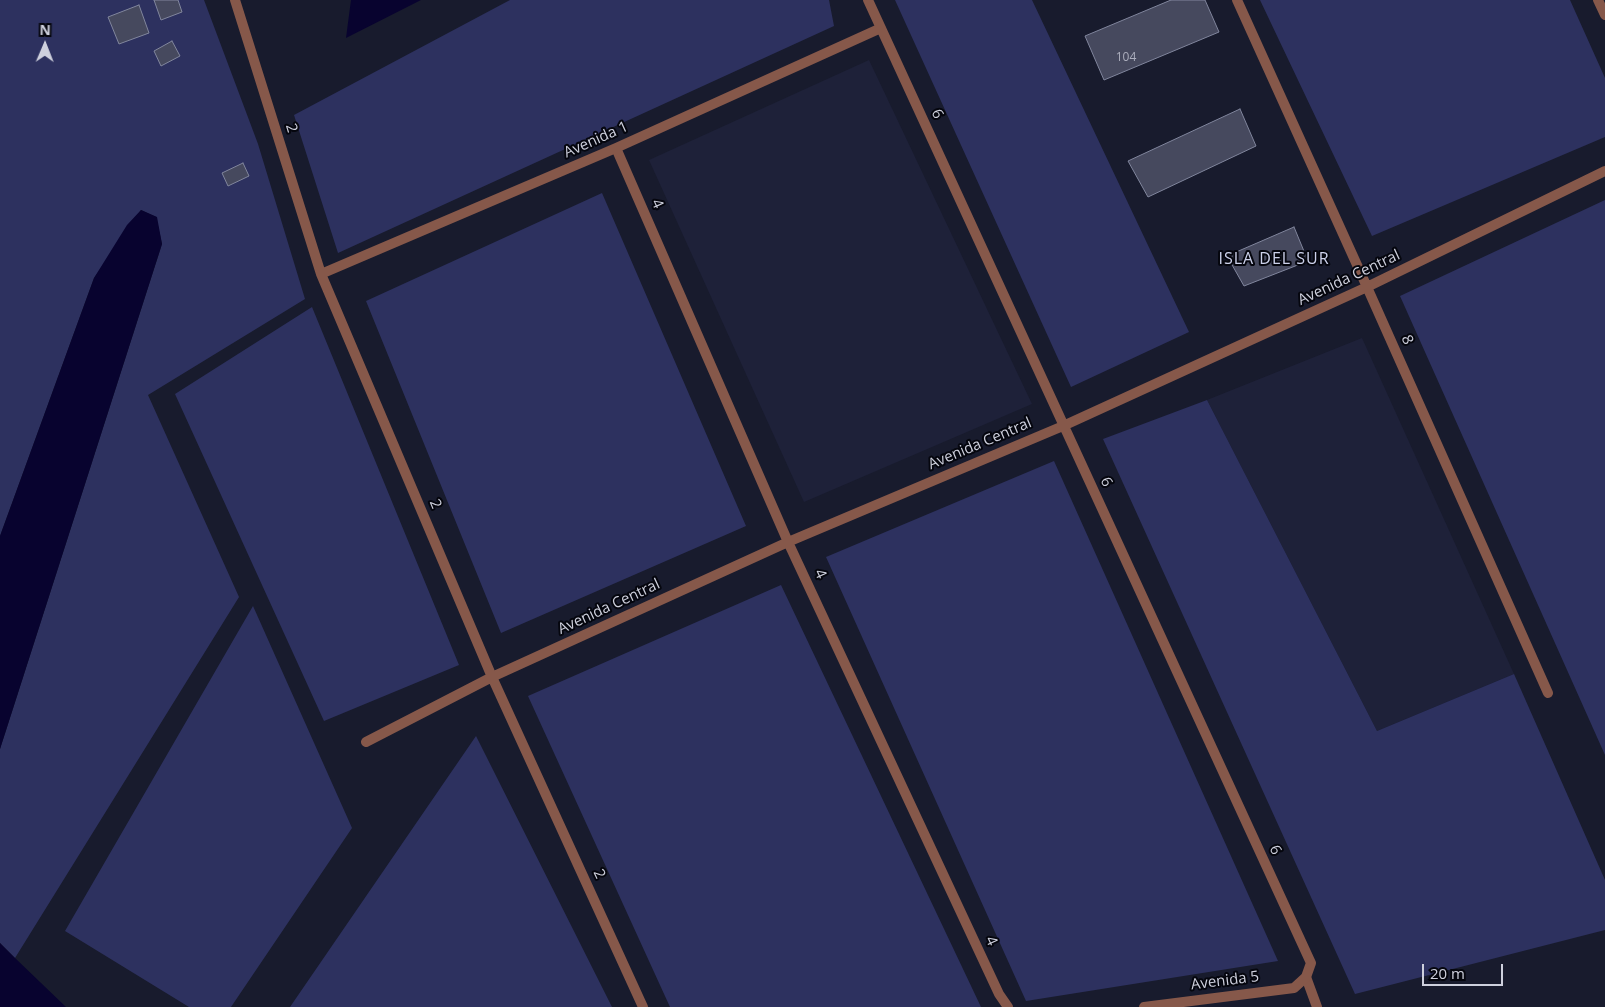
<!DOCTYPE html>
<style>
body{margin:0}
#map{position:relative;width:1605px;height:1007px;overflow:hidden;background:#181b2d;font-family:"Open Sans",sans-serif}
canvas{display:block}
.north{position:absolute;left:20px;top:20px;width:50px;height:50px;-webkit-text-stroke:4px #05060e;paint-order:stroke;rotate:1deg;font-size:14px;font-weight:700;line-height:20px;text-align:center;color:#ced0dd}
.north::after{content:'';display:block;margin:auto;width:18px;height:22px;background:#ced0dd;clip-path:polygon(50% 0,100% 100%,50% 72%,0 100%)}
.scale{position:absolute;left:1422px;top:964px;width:81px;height:22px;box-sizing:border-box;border:2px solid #ced0dd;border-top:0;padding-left:6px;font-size:15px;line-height:18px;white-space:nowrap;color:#ced0dd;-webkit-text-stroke:4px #05060e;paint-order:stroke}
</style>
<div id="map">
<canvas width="1605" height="1007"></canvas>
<div class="north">N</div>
<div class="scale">20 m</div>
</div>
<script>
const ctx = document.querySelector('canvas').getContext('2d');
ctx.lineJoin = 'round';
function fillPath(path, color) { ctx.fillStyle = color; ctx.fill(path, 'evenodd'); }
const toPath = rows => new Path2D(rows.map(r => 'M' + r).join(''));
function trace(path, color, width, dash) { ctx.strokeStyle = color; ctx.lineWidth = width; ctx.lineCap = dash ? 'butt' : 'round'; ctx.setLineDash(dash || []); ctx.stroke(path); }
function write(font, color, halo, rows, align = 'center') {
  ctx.font = font + ' "Open Sans",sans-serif'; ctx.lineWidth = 4; ctx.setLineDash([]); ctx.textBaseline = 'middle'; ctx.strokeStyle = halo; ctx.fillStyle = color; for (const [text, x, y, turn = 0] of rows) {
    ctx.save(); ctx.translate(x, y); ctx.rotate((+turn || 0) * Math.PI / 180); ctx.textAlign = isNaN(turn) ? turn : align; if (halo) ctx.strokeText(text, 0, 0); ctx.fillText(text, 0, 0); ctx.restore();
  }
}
fillPath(toPath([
 [869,60,1032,404,804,502,649,160],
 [1362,338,1514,674,1377,731,1207,400]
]), '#1e2139');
fillPath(toPath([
 [0,0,204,0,258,144,305,299,148,395,239,597,15,958,0,943,0,749,162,244,156,217,141,210,94,278,0,536],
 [510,0,829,0,834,26,338,253,294,115],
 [895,0,1032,0,1189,332,1071,387],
 [1260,0,1570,0,1605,78,1605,137,1372,236],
 [602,193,746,526,501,633,366,301],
 [1605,200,1605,755,1400,296],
 [312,307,459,665,324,721,175,394],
 [1207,400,1377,731,1514,674,1605,880,1605,930,1355,994,1103,439],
 [1054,461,1278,961,1026,1001,826,557],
 [781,585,981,1007,670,1007,528,696],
 [253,606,352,828,231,1007,189,1007,65,931],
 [476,736,612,1007,290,1007]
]), '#2d315f');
fillPath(toPath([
 [351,0,421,0,346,38],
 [141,210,157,217,162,244,0,749,0,536,94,278,127,225],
 [0,943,15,958,66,1007,0,1007]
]), '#08032f');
const building = toPath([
 [154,0,178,0,182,12,161,20,154,0],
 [1171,0,1205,0,1219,32,1104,80,1085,36,1171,0],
 [139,5,149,33,119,44,108,17,139,5],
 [172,41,180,56,161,66,154,51,172,41],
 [1240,109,1256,146,1148,197,1128,161,1240,109],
 [243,163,249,176,228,186,222,173,243,163],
 [1294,227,1308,261,1244,286,1227,256,1294,227]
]);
fillPath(building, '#46495e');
trace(building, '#81869d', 1);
trace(toPath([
 [1306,977,1317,1007]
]), '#86584a', 10);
trace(toPath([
 [235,0,321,274,492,677,643,1007],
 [868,0,1311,963,1306,977,1294,988,1144,1007],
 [1237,0,1367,287,1548,693],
 [616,148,788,542,999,994,1008,1007],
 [321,274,616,148,881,28],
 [366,742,492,677,788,542,1063,426,1367,287,1605,171]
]), '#86584a', 10);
trace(toPath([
 [1598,0,1605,15]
]), '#86584a', 10);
write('12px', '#acaebd', null, [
 ["104",1126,58]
]);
write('15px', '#ced0dd', '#05060e', [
 ["6",937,114,65],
 ["2",291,128,73],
 ["Avenida 1",596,140,-24],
 ["4",657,204,66],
 ["Avenida Central",1349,278,-25],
 ["8",1407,340,66],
 ["Avenida Central",980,444,-23],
 ["6",1106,482,65],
 ["2",435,504,67],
 ["4",820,574,65],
 ["Avenida Central",609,607,-25],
 ["6",1275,850,65],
 ["2",599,874,65],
 ["4",991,941,65],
 ["Avenida 5",1225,981,-7]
]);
ctx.letterSpacing = '1px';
write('16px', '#cdd2eb', '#05060e', [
 ["ISLA DEL SUR",1274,259]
]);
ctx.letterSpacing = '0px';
</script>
